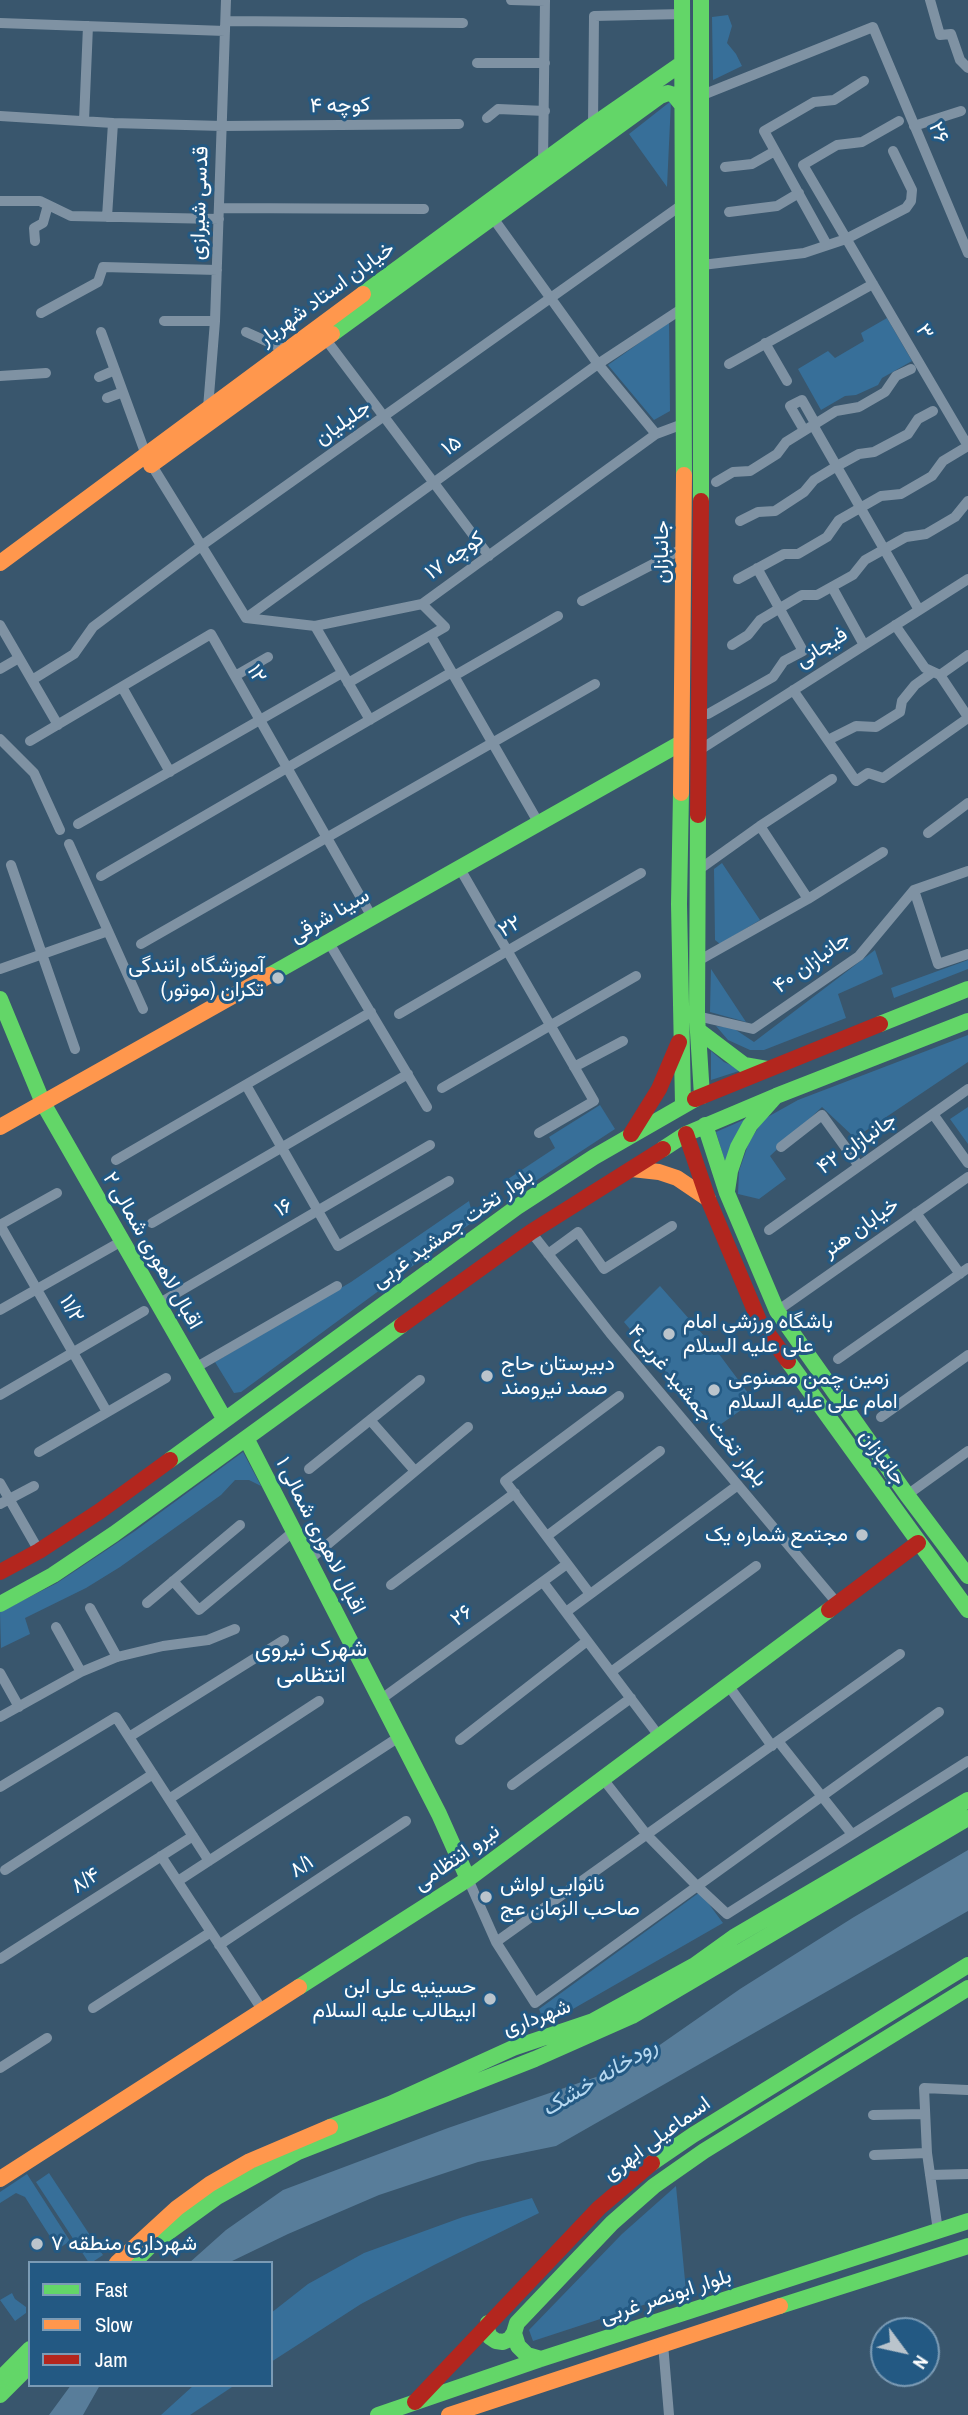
<!DOCTYPE html>
<meta charset="utf-8">
<style>
body{margin:0}
#map{position:relative;width:968px;height:2415px;overflow:hidden;background:#39566d;font-family:"Archivo Narrow",sans-serif}
canvas{display:block}
.legend{position:absolute;left:28px;top:2261px;width:245px;height:126px;box-sizing:border-box;background:#235983;border:2px solid #7b9bb5;margin:0;padding:9px 12px;list-style:none;font-size:21px;color:#fff}
.legend li{display:flex;align-items:center;gap:14px;height:35px}
.legend b{width:35px;border:2px solid #7b9bb5}
.north{position:absolute;left:870px;top:2317px;width:70px;height:70px;box-sizing:border-box;background:#235983;border:2px solid #7b9bb5;border-radius:50%;rotate:123deg;font-size:19px;font-weight:700;line-height:28px;text-align:center;color:#fff}
.north::after{content:'';display:block;margin:auto;width:24px;height:32px;background:#bac4cc;clip-path:polygon(50% 0,100% 100%,50% 72%,0 100%)}
</style>
<div id="map">
<canvas width="968" height="2415"></canvas>
<ul class="legend">
<li><b style="height:9px;background:#63d668"></b>Fast</li>
<li><b style="height:9px;background:#ff974d"></b>Slow</li>
<li><b style="height:9px;background:#b3261e"></b>Jam</li>
</ul>
<div class="north">N</div>
</div>
<script>
const ctx = document.querySelector('canvas').getContext('2d');
ctx.lineJoin = 'round';
function fillPath(path, color) { ctx.fillStyle = color; ctx.fill(path, 'evenodd'); }
const toPath = rows => new Path2D(rows.map(r => 'M' + r).join(''));
function trace(path, color, width, dash) { ctx.strokeStyle = color; ctx.lineWidth = width; ctx.lineCap = dash ? 'butt' : 'round'; ctx.setLineDash(dash || []); ctx.stroke(path); }
function write(font, color, halo, rows, align = 'center') {
  ctx.font = font + ' "Archivo Narrow",Vazirmatn,sans-serif'; ctx.lineWidth = 6; ctx.setLineDash([]); ctx.textBaseline = 'middle'; ctx.strokeStyle = halo; ctx.fillStyle = color; for (const [text, x, y, turn = 0] of rows) {
    ctx.save(); ctx.translate(x, y); ctx.rotate((+turn || 0) * Math.PI / 180); ctx.textAlign = isNaN(turn) ? turn : align; if (halo) ctx.strokeText(text, 0, 0); ctx.fillText(text, 0, 0); ctx.restore();
  }
}
fillPath(toPath([
 [728,15,732,26,727,43,736,54,742,66,713,80,712,17],
 [671,101,667,187,629,134],
 [887,318,912,361,882,378,878,385,856,395,845,396,821,410,798,369,828,351,835,358,864,341,861,333],
 [669,322,670,411,654,420,608,365],
 [722,863,760,920,720,944,715,940,714,869],
 [875,950,883,974,838,994,846,1018,764,1050,750,1050,728,1040,716,1026,733,1028,754,1042],
 [968,960,968,969,894,998,891,988],
 [711,969,746,1022,710,1012],
 [968,1035,968,1062,855,1138,822,1107,770,1156,786,1179,759,1199,738,1194,739,1171,749,1142,764,1119,798,1100],
 [711,1051,724,1062,742,1070,711,1080],
 [600,1105,615,1129,528,1186,508,1187,505,1181,555,1148,549,1137],
 [968,1107,968,1144,950,1119],
 [748,1118,726,1165,716,1132],
 [469,1201,474,1221,241,1392,234,1393,215,1362,351,1282],
 [660,1286,713,1346,754,1401,714,1429,624,1322],
 [243,1452,261,1486,249,1480,235,1480,221,1495,120,1567,86,1588,25,1618,30,1634,1,1648,0,1612,57,1583,135,1531],
 [700,1892,723,1923,545,2025,539,2009],
 [49,2173,103,2255,91,2263,89,2263,36,2182],
 [27,2174,70,2241,58,2249,25,2197,16,2193,0,2203,0,2192],
 [676,2186,686,2291,533,2341,529,2330,622,2234],
 [532,2198,539,2213,434,2265,361,2304,271,2362,271,2313,308,2284,364,2253,463,2217],
 [12,2293,15,2299,26,2307,26,2313,15,2321,0,2300],
 [194,2385,235,2385,190,2415,161,2415]
]), '#376f99');
fillPath(toPath([
 [968,1850,968,1911,556,2146,478,2162,379,2195,288,2234,228,2263,189,2263,226,2230,283,2190,448,2128,631,2065,740,1989,854,1917],
 [71,2385,100,2385,83,2415,49,2415]
]), '#587d9a');
trace(toPath([
 [511,0,545,1],
 [930,0,940,35,951,34,960,60,968,68],
 [226,21,463,23],
 [0,23,225,31],
 [477,63,545,63],
 [700,96,873,27,968,253],
 [0,116,113,123,222,126,459,124],
 [487,118,498,109,545,111],
 [84,121,88,26],
 [899,121,862,142,837,145,803,165,968,446],
 [593,125,594,16,683,14],
 [914,126,961,111],
 [543,163,545,0],
 [725,167,752,164,775,151],
 [0,201,40,201,71,216,219,219],
 [219,208,424,209],
 [729,212,777,206,799,193],
 [107,217,113,123],
 [493,218,598,364,656,434],
 [35,241,34,228,43,223,48,205],
 [827,245,764,131,814,102,834,100,864,81],
 [702,265,804,253,846,239,906,208,911,201,912,190,893,151],
 [41,313,98,282,103,267,217,270],
 [164,321,215,321],
 [101,332,146,455],
 [246,332,286,350],
 [324,337,489,556],
 [765,343,787,381],
 [729,364,873,284],
 [0,376,46,373],
 [99,377,115,370],
 [107,398,123,392],
 [208,408,215,321,226,0],
 [813,425,919,610],
 [804,430,790,406,802,400,815,423],
 [151,464,246,618],
 [716,482,733,472,750,471,777,454,786,442,836,411,859,407,885,392,896,376,911,369],
 [740,521,758,512,775,511,804,492,814,480,837,466,859,454,874,452,908,434,918,419,933,411],
 [738,579,784,554,798,554,827,537,839,520,881,496,901,494,932,476,943,461,968,446],
 [832,587,864,645],
 [582,601,684,548],
 [246,618,598,364,683,308],
 [246,618,315,626,422,604,656,434,683,424],
 [0,625,58,725],
 [895,625,925,668,940,675,968,717],
 [315,626,370,720],
 [431,636,538,822],
 [732,645,748,635,760,620,802,595,817,595,853,575,865,560,906,537,926,534,955,517,968,501],
 [0,669,19,658],
 [940,675,968,655],
 [235,676,268,657],
 [454,676,558,616],
 [32,680,74,654,93,627,201,546,683,204],
 [348,683,445,627,422,604],
 [122,687,170,772],
 [793,690,856,781,868,773,883,778,968,718],
 [708,714,773,677,784,661,803,651,757,568],
 [0,739,34,773,60,830],
 [828,740,856,726,876,727,900,712,902,701,915,685,933,672],
 [30,741,211,634,372,917],
 [698,751,968,579],
 [78,824,342,673],
 [760,826,808,899],
 [928,833,968,803],
 [69,844,143,1009],
 [11,865,75,1049],
 [459,867,594,1101,539,1133],
 [697,871,760,826,832,779],
 [101,876,452,672],
 [914,890,938,964,968,954],
 [328,941,427,1107],
 [141,944,595,684],
 [698,961,808,899,883,852],
 [0,969,108,931],
 [399,1014,641,873],
 [697,1016,753,1029,859,956,914,890,968,871],
 [574,1067,623,1041],
 [246,1085,338,1246,449,1181],
 [442,1088,636,976],
 [933,1114,968,1163],
 [781,1147,822,1115,859,1166],
 [116,1160,371,1012],
 [916,1213,960,1274],
 [152,1223,408,1074],
 [0,1225,107,1412],
 [0,1225,57,1193],
 [769,1230,968,1089],
 [531,1232,610,1333,837,1603],
 [548,1254,578,1232,604,1269,672,1226],
 [158,1304,430,1145],
 [0,1310,122,1241],
 [777,1311,968,1177],
 [838,1359,968,1268],
 [195,1368,337,1286],
 [0,1395,144,1311],
 [881,1417,968,1355],
 [370,1420,415,1471],
 [39,1452,166,1378],
 [309,1469,420,1380],
 [0,1483,39,1551],
 [907,1495,968,1451],
 [0,1504,34,1486],
 [547,1536,660,1451],
 [309,1560,468,1427],
 [173,1581,199,1610,294,1531],
 [543,1582,659,1736],
 [391,1585,515,1493],
 [590,1594,505,1481,619,1396],
 [147,1603,240,1525],
 [90,1608,117,1657],
 [566,1612,738,1485],
 [56,1627,81,1672],
 [611,1672,756,1566],
 [0,1673,19,1707],
 [728,1685,772,1746],
 [380,1700,567,1564],
 [0,1717,81,1672,117,1657,163,1646,208,1640,235,1629],
 [129,1737,284,1640],
 [460,1740,587,1641],
 [778,1741,851,1833],
 [603,1779,647,1835,697,1886,727,1914,968,1761],
 [512,1785,631,1698],
 [0,1787,116,1717,209,1861],
 [169,1799,319,1701],
 [161,1856,263,2011],
 [5,1870,153,1774],
 [468,1879,496,1942,535,2003,939,1712],
 [178,1881,399,1737],
 [496,1942,900,1654],
 [219,1945,406,1821],
 [0,1959,193,1836],
 [93,2008,211,1932],
 [0,2068,47,2038],
 [873,2115,925,2114],
 [874,2155,927,2153],
 [930,2175,968,2174],
 [938,2231,927,2153,924,2088,967,2090],
 [663,2344,669,2415]
]), '#7f92a3', 10);
trace(toPath([
 [682,0,684,475],
 [363,294,593,125,681,64],
 [332,334,660,96,668,93,674,95,682,105],
 [701,501,701,0],
 [681,793,679,904,683,1104],
 [698,815,697,1016,702,1096],
 [270,975,681,743],
 [0,999,43,1103,225,1420],
 [880,1024,968,989],
 [699,1031,744,1065,767,1069],
 [705,1125,727,1193,777,1311,907,1495,968,1576],
 [663,1149,686,1134,776,1096,968,1021],
 [727,1191,730,1171,738,1147,750,1125,775,1097],
 [788,1361,968,1610],
 [246,1438,439,1814,468,1879],
 [170,1460,517,1207,594,1157,695,1099],
 [0,1604,53,1575,114,1534,402,1325],
 [299,1987,468,1879,829,1610],
 [330,2127,390,2104,513,2048,593,2021,695,1965,734,1937,968,1800],
 [652,2163,693,2135,968,1965],
 [133,2263,152,2244,217,2197,298,2152,535,2059,632,2016,968,1818],
 [780,2306,968,2246],
 [488,2323,487,2330,490,2337,496,2341,503,2342,510,2339,514,2333],
 [541,2359,527,2355,518,2346,514,2333,517,2323,612,2223,654,2186,704,2151,968,1988],
 [0,2379,30,2349],
 [0,2395,30,2365],
 [378,2415,541,2359,968,2221]
]), '#63d668', 16);
trace(toPath([
 [151,465,332,334],
 [0,563,363,294],
 [681,793,684,475],
 [0,1127,270,975],
 [632,1169,659,1172,677,1178,708,1199],
 [0,2179,299,1987],
 [117,2263,177,2208,210,2184,250,2161,330,2127],
 [449,2415,780,2306]
]), '#ff974d', 16);
trace(toPath([
 [698,815,701,501],
 [695,1099,880,1024],
 [631,1134,659,1089,679,1042],
 [686,1134,708,1199,760,1323,788,1361],
 [402,1325,531,1232,663,1149],
 [0,1572,39,1551,100,1511,170,1460],
 [829,1610,918,1543],
 [415,2402,599,2208,652,2163]
]), '#b3261e', 16);
for (const [x, y, r, color] of [
 [278,978,7,"#bac4cc"],
 [669,1334,7,"#bac4cc"],
 [487,1376,7,"#bac4cc"],
 [714,1390,7,"#bac4cc"],
 [862,1535,7,"#bac4cc"],
 [486,1897,7,"#bac4cc"],
 [490,1999,7,"#bac4cc"],
 [37,2244,7,"#bac4cc"]
]) { const dot = new Path2D(); dot.arc(x, y, r, 0, 2 * Math.PI); ctx.fillStyle = color; ctx.fill(dot); trace(dot, '#235983', 2.5); }
write('21px', '#fff', '#235983', [
 ["کوچه ۴",340,106,-1],
 ["۲۶",938,133,67],
 ["قدسی شیرازی",200,203,-88],
 ["خیابان استاد شهریار",327,294,-36],
 ["۳",924,332,59],
 ["جلیلیان",343,423,-35],
 ["۱۵",452,446,-36],
 ["جانبازان",662,552,-90],
 ["کوچه ۱۷",455,556,-36],
 ["فیجانی",822,648,-32],
 ["۱۲",256,674,60],
 ["سینا شرقی",330,916,-30],
 ["۲۲",510,927,-30],
 ["۴۰ جانبازان",812,963,-36],
 ["۴۲ جانبازان",857,1144,-35],
 ["۱۶",284,1208,-30],
 ["خیابان هنر",861,1228,-35],
 ["بلوار تخت جمشید غربی",453,1229,-35],
 ["اقبال لاهوری شمالی ۲",152,1251,60],
 ["۱۱/۲",71,1309,60],
 ["بلوار تخت جمشید غربی۴",697,1406,50],
 ["جانبازان",882,1458,54],
 ["اقبال لاهوری شمالی ۱",320,1536,63],
 ["۲۶",462,1616,-36],
 ["نیرو انتظامی",457,1858,-35],
 ["۸/۱",302,1867,-33],
 ["۸/۴",86,1881,-33],
 ["شهرداری",537,2018,-20],
 ["اسماعیلی ابهری",657,2139,-36],
 ["بلوار ابونصر غربی",666,2297,-18]
]);
write('21px', '#fff', '#235983', [
 ["آموزشگاه رانندگی",264,966,"right"],
 ["تکران (موتور)",264,990,"right"],
 ["باشگاه ورزشی امام",683,1322],
 ["علی علیه السلام",683,1346],
 ["دبیرستان حاج",501,1364],
 ["صمد نیرومند",501,1388],
 ["زمین چمن مصنوعی",728,1378],
 ["امام علی علیه السلام",728,1402],
 ["مجتمع شماره یک",848,1535,"right"],
 ["نانوایی لواش",500,1885],
 ["صاحب الزمان عج",500,1909],
 ["حسینیه علی ابن",476,1987,"right"],
 ["ابیطالب علیه السلام",476,2011,"right"],
 ["شهرداری منطقه ۷",51,2244]
], 'left');
write('23px', '#fff', '#235983', [
 ["شهرک نیروی",311,1650],
 ["انتظامی",311,1676]
]);
write('italic 23px', '#b6d8f0', '#235983', [
 ["رودخانه خشک",600,2078,-31]
]);
</script>
